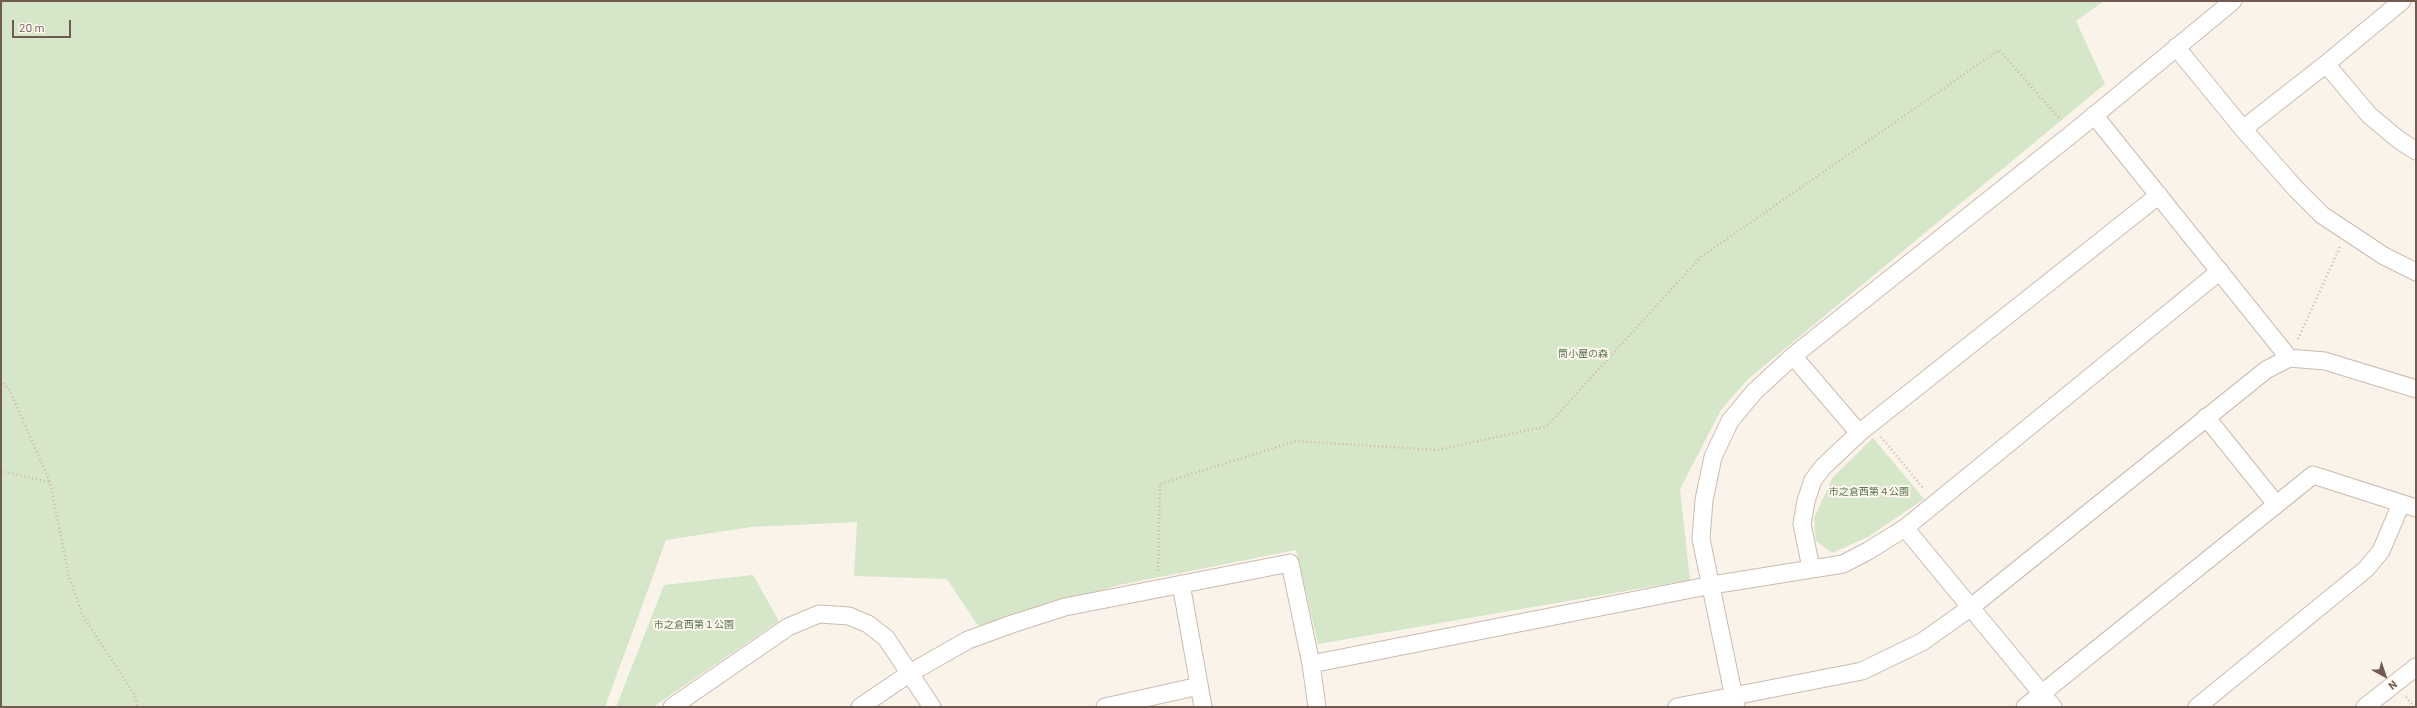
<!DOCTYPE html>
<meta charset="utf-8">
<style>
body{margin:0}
#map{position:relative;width:2417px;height:708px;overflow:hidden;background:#faf3e9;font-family:Barlow,sans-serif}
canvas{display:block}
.frame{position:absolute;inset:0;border:2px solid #725a50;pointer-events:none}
.north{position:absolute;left:2365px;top:656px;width:40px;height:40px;-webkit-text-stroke:3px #fdf7ef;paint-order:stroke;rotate:140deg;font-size:11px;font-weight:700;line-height:16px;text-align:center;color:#725a50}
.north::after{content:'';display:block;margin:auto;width:14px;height:18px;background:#725a50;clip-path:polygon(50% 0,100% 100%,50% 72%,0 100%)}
.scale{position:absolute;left:12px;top:20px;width:59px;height:18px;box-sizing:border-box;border:2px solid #725a50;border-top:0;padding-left:5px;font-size:12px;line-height:14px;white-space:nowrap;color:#725a50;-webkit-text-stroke:3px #fdf7ef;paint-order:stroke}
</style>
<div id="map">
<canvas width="2417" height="708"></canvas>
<div class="frame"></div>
<div class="north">N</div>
<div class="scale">20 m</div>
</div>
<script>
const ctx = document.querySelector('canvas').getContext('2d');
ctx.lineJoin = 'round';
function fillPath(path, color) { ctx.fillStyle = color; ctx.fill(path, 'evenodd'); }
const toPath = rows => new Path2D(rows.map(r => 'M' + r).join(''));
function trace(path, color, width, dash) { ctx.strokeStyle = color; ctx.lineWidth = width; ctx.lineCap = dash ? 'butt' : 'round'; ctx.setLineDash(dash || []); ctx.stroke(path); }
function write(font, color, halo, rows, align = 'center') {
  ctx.font = font + ' Barlow,"Noto Sans JP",sans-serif'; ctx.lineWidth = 4; ctx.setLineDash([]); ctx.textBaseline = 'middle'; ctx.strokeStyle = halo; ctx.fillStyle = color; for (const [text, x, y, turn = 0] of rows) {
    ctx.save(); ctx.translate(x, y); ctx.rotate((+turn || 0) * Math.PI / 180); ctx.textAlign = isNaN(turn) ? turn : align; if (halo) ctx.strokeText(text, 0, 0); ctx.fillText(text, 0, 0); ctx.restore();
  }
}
fillPath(toPath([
 [1,1,2104,1,2076,21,2105,84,1747,380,1721,410,1680,489,1690,580,1318,644,1296,550,1119,585,978,626,947,579,854,576,857,522,751,527,666,540,605,707,1,707],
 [1873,438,1924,499,1868,537,1832,553,1816,541,1814,518,1833,477],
 [753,575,779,621,653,707,616,707,664,585]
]), '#d6e6c9');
const minor = toPath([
 [2176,47,2243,129,2296,189,2322,215,2384,256,2416,272],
 [2326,64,2369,115,2399,140,2416,151],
 [2094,115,2289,358],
 [2243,129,2326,64,2402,1],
 [1793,356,1859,433],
 [2206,417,2276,504],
 [1905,528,2053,707],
 [1811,568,1802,524,1806,501,1813,480,1823,467,1859,433,2159,195],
 [1181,584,1203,707],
 [1311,664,1712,585,1843,564,1868,551,1905,528,2220,271],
 [672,707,788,627,819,614,849,616,868,624,886,638,932,707],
 [860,707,910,673,968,640,1012,624,1065,607,1290,563,1311,664,1317,707],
 [1105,707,1199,686],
 [1677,707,1862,671,1922,642,1970,608,2266,370,2289,358,2325,361,2416,389],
 [1736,707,1701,539,1704,500,1713,457,1730,421,1754,392,1793,356,2073,133,2233,1],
 [2025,707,2313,475,2416,508],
 [2197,707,2366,569,2381,551,2401,504],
 [2365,707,2416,667]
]);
trace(minor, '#cbbbb0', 19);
trace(toPath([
 [2298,339,2340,247],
 [1,380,10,391,50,482,69,577,83,616,134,694,138,707],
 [1881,437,1924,489],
 [1,471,50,482],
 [1158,571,1160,484,1296,441,1437,450,1547,426,1701,257,1999,50,2061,120],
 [2406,697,2414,707]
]), '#d1b6a7', 2.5, [1, 3]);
trace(minor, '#fff', 17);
write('10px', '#587649', '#fdf7ef', [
 ["筒小屋の森",1583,354],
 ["市之倉西第４公園",1869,492],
 ["市之倉西第１公園",694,625]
]);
</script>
